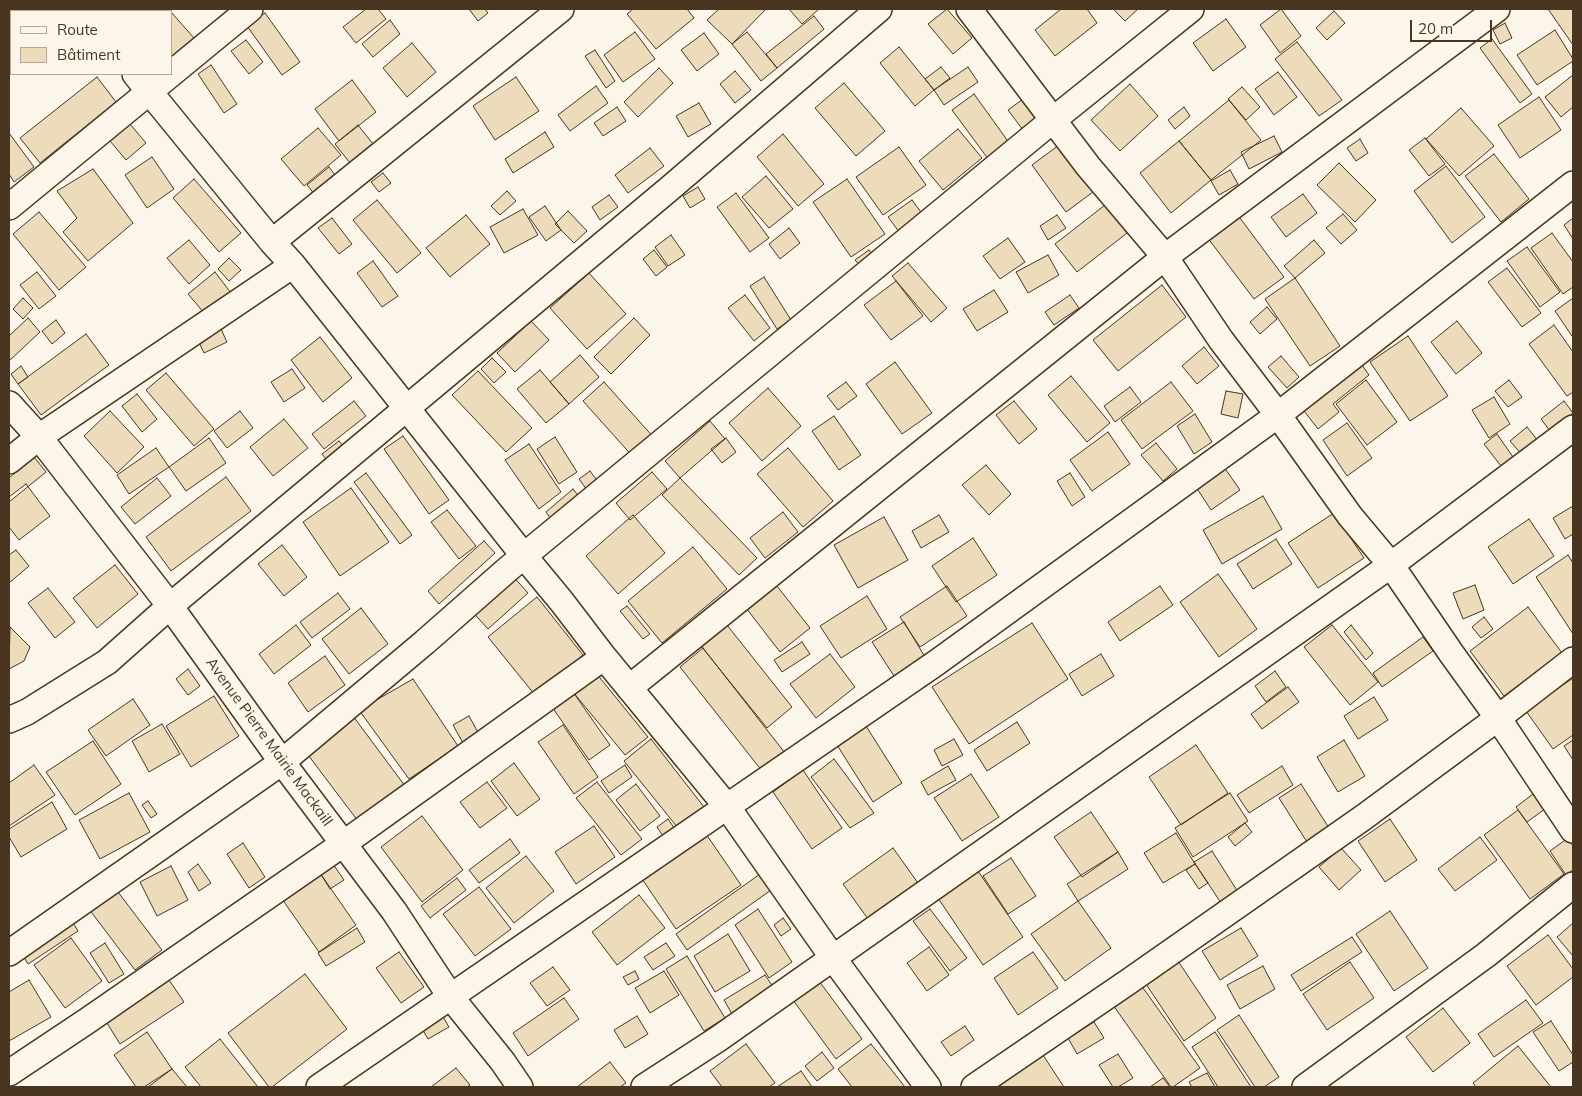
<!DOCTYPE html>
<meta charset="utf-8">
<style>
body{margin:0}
#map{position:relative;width:1582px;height:1096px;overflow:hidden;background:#fbf6e9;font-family:Mulish,sans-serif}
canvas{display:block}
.frame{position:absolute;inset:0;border:10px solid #4a3520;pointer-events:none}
.legend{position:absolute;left:10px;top:10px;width:162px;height:65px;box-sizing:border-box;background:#fbf6e9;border:1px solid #b4a999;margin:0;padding:6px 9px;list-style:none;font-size:15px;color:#4a3520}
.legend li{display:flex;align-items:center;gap:10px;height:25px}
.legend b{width:25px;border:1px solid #b4a999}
.scale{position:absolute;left:1410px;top:20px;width:82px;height:22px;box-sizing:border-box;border:2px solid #4a3520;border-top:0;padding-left:6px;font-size:15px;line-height:18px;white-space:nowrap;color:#4a3520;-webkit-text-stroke:4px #fbf6e9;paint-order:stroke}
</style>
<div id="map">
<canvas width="1582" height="1096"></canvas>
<div class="frame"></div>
<ul class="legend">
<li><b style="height:6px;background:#fbf6e9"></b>Route</li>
<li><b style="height:14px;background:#ecdcbc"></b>Bâtiment</li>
</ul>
<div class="scale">20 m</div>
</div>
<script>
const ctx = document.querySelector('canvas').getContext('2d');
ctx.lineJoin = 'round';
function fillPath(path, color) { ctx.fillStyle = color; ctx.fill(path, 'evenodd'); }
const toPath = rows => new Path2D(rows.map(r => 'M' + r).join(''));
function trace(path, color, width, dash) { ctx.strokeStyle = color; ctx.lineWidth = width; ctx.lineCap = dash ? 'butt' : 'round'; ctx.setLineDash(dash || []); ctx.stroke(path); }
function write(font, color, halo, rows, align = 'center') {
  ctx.font = font + ' Mulish,sans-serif'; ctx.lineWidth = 4; ctx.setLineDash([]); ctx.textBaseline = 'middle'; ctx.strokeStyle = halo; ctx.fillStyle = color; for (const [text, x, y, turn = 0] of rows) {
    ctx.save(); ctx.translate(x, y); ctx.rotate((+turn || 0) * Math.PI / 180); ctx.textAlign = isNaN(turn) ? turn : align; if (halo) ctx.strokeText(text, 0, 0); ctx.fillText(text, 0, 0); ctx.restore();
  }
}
const building = toPath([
 [127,9,169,9,171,11,130,11,127,9],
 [366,9,378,9,386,19,356,43,343,27,366,9],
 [469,9,485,9,488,13,478,21,469,9],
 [633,9,687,9,694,18,656,49,627,14,633,9],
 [719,9,766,9,732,44,707,20,719,9],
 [789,9,819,9,802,24,789,9],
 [947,9,972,38,953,54,928,24,947,9],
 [1061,9,1087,9,1097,23,1055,56,1035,30,1061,9],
 [1113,9,1138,9,1125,21,1113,9],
 [1281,9,1301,36,1280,53,1260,25,1281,9],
 [1548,9,1573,9,1573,45,1548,9],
 [1334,11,1345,23,1327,40,1316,28,1334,11],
 [171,12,194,38,171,58,171,12],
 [265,13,300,62,282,75,247,26,265,13],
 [814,16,824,29,777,68,766,54,814,16],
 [1226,19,1246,47,1213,71,1193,43,1226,19],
 [390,20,400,34,373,57,362,44,390,20],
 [1505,23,1512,38,1500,44,1493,30,1505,23],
 [1555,30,1573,59,1573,61,1537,85,1517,55,1555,30],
 [635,32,655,59,623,82,604,55,635,32],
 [747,32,777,68,761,81,732,44,747,32],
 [704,33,719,54,697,71,681,50,704,33],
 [1492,39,1532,94,1520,103,1480,48,1492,39],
 [246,40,263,62,249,74,231,51,246,40],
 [1297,42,1342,100,1319,116,1275,59,1297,42],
 [412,43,436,72,407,97,383,68,412,43],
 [899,47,934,90,915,106,880,63,899,47],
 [595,50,615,81,606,88,585,56,595,50],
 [211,65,237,104,224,113,198,74,211,65],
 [941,67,950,78,934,90,925,79,941,67],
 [968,67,978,82,944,105,934,90,968,67],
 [659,68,673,83,638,117,624,102,659,68],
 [735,71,751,90,735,103,720,84,735,71],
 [1278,72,1297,97,1274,115,1255,89,1278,72],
 [1573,75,1573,107,1561,117,1545,97,1573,75],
 [97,77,116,102,40,163,20,138,97,77],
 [516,77,539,111,495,140,473,106,516,77],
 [352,80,376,112,339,141,315,109,352,80],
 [844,83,885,131,856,156,815,108,844,83],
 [1130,84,1158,116,1120,151,1091,120,1130,84],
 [596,86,608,103,570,131,558,115,596,86],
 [1242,87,1260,107,1246,120,1228,99,1242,87],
 [974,94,1010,144,989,160,952,110,974,94],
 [1539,97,1561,130,1520,158,1498,125,1539,97],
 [1023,99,1038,119,1023,130,1008,110,1023,99],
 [1229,100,1261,140,1211,180,1179,141,1229,100],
 [699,103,711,124,688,137,676,116,699,103],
 [617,107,626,121,603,136,594,123,617,107],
 [1184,107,1190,116,1175,129,1168,120,1184,107],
 [1461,108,1494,146,1459,176,1426,139,1461,108],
 [130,124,146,143,126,160,110,141,130,124],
 [358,125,373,144,350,163,335,144,358,125],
 [318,128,341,155,304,186,281,159,318,128],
 [958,129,982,158,943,190,919,161,958,129],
 [545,132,554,147,513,173,505,159,545,132],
 [9,133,34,167,14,182,9,174,9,133],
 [783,134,824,184,798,206,757,157,783,134],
 [1274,136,1282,152,1249,169,1241,152,1274,136],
 [1425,138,1445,164,1429,176,1409,150,1425,138],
 [1360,139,1368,153,1356,161,1347,148,1360,139],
 [1179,141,1211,180,1171,213,1140,173,1179,141],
 [1059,145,1093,192,1066,212,1032,165,1059,145],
 [899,147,926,185,883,215,856,177,899,147],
 [650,148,664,166,628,193,615,175,650,148],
 [1494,154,1529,199,1501,222,1465,176,1494,154],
 [152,157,174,189,147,208,125,175,152,157],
 [1339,163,1376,200,1355,222,1317,185,1339,163],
 [1446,166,1485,217,1452,243,1414,191,1446,166],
 [329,167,338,179,316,196,307,185,329,167],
 [93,169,133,223,88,261,63,232,77,218,57,191,93,169],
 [1230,170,1238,184,1219,195,1211,181,1230,170],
 [383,173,391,183,379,192,371,182,383,173],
 [766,176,793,209,769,228,742,197,766,176],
 [194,179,241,233,219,252,173,198,194,179],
 [847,179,885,234,851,257,813,202,847,179],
 [698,187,705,199,690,208,683,196,698,187],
 [507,191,516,201,500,215,491,206,507,191],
 [736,193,769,238,750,252,717,207,736,193],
 [1303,194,1317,213,1286,237,1271,217,1303,194],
 [609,195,618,207,600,220,592,207,609,195],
 [377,200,421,253,397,273,353,220,377,200],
 [912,200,923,215,900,233,888,217,912,200],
 [1105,205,1127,233,1077,272,1055,244,1105,205],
 [545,206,561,230,546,241,529,217,545,206],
 [523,209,538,235,504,253,490,227,523,209],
 [568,211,587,231,574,243,555,224,568,211],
 [39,212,86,267,59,290,13,234,39,212],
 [1237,214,1284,277,1254,299,1207,237,1237,214],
 [1343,214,1357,230,1341,244,1326,228,1343,214],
 [466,215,490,244,450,277,426,248,466,215],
 [1057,215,1066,228,1048,240,1040,226,1057,215],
 [332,218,352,244,339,254,318,228,332,218],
 [1573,218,1573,239,1564,225,1573,218],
 [789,228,800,243,780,259,769,244,789,228],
 [1552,233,1573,262,1573,287,1563,294,1531,248,1552,233],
 [671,235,685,255,668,266,655,247,671,235],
 [1008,238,1025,262,1000,279,983,256,1008,238],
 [189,240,210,265,189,284,167,258,189,240],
 [1314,240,1325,253,1295,278,1284,266,1314,240],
 [1527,247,1560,292,1540,307,1507,261,1527,247],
 [654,250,667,267,656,276,643,259,654,250],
 [869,250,874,258,861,267,855,260,869,250],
 [1048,255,1059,275,1028,293,1016,272,1048,255],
 [229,258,241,270,229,281,218,269,229,258],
 [373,261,398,296,382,307,357,273,373,261],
 [908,263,947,308,931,322,892,276,908,263],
 [1507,268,1541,313,1522,327,1488,282,1507,268],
 [37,272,56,296,39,309,20,285,37,272],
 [215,272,231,293,205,314,188,294,215,272],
 [589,273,626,314,587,349,550,308,589,273],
 [764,277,791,320,777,329,750,286,764,277],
 [1295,278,1340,346,1310,366,1265,299,1295,278],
 [896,281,923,316,891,340,864,305,896,281],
 [1162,285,1186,317,1118,371,1093,340,1162,285],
 [994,290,1008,312,977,331,963,309,994,290],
 [745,295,770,328,754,341,728,308,745,295],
 [1070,295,1079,308,1054,325,1045,312,1070,295],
 [23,298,33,308,23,319,13,309,23,298],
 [1573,298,1573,335,1572,336,1555,311,1573,298],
 [1267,307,1277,319,1260,334,1250,322,1267,307],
 [28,318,40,332,9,361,9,336,28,318],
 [634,318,650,335,611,374,594,357,634,318],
 [56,320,65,333,52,344,42,331,56,320],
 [531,321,549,340,515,372,497,353,531,321],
 [1457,321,1482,353,1456,374,1431,342,1457,321],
 [1554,325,1573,352,1573,392,1567,396,1529,344,1554,325],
 [221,329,227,342,204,353,198,340,221,329],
 [86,334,109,365,41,415,18,384,86,334],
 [1408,336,1448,396,1410,421,1370,362,1408,336],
 [320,337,352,378,323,402,291,360,320,337],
 [1204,347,1219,366,1197,384,1182,366,1204,347],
 [580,355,599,377,569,404,550,382,580,355],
 [1281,356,1299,377,1287,388,1268,367,1281,356],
 [492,358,506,372,494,383,481,369,492,358],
 [1359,361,1369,375,1333,404,1339,412,1318,429,1301,407,1359,361],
 [895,362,932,413,902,434,866,384,895,362],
 [21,366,28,377,18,384,11,374,21,366],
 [292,369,305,388,284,402,271,382,292,369],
 [540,370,569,404,546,423,517,389,540,370],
 [478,371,532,428,506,452,452,395,478,371],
 [166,373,214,429,194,446,146,390,166,373],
 [1071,376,1110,423,1087,442,1048,395,1071,376],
 [1366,380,1397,422,1367,445,1336,404,1366,380],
 [1509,380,1522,397,1508,407,1495,391,1509,380],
 [604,382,656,440,635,459,583,401,604,382],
 [846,382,857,396,838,410,827,396,846,382],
 [1171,382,1193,411,1142,449,1121,420,1171,382],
 [1130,387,1141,402,1115,422,1104,406,1130,387],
 [768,388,801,426,762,461,729,423,768,388],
 [1226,391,1243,394,1238,418,1221,414,1226,391],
 [137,394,157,419,142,432,122,406,137,394],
 [1494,397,1510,424,1489,438,1472,410,1494,397],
 [354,401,366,416,324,449,312,434,354,401],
 [1014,401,1037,429,1019,444,996,415,1014,401],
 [1564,401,1573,413,1550,431,1541,419,1564,401],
 [110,411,144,447,117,473,84,436,110,411],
 [240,411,253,428,227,448,214,431,240,411],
 [1195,414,1212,442,1194,454,1177,426,1195,414],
 [834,416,861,455,839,470,812,431,834,416],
 [284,419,308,448,273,476,250,447,284,419],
 [710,421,725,439,680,478,665,461,710,421],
 [1347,423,1372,458,1347,476,1323,440,1347,423],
 [1527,427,1539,442,1523,456,1510,441,1527,427],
 [1108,432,1130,464,1092,491,1070,460,1108,432],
 [1497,434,1513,457,1501,466,1484,444,1497,434],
 [403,436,449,500,429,514,384,449,403,436],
 [555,437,577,472,559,484,537,449,555,437],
 [209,438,226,463,186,491,169,467,209,438],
 [726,438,736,452,722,463,711,449,726,438],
 [339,441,348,451,331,465,322,454,339,441],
 [1156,443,1177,469,1163,481,1141,455,1156,443],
 [529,444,561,492,539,509,505,460,529,444],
 [156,448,169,467,129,494,117,475,156,448],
 [788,448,833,501,803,527,757,474,788,448],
 [34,457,46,472,9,502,9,478,34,457],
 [986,465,1011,494,989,515,962,485,986,465],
 [1224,467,1240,490,1211,510,1196,487,1224,467],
 [590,471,601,486,590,494,579,479,590,471],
 [652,472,667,489,630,520,616,503,652,472],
 [366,473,412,535,400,544,354,482,366,473],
 [1070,473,1085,497,1072,506,1057,481,1070,473],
 [226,477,251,511,171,571,146,537,226,477],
 [157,478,171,496,135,524,121,507,157,478],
 [680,478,757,558,739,575,662,495,680,478],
 [26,484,50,516,19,540,9,527,9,497,26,484],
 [351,488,389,542,340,576,303,522,351,488],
 [573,489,581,499,553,522,546,512,573,489],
 [1263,496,1282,529,1222,564,1203,530,1263,496],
 [1573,506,1573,534,1565,539,1553,518,1573,506],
 [447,510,476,546,459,559,431,522,447,510],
 [783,512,798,532,765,558,750,538,783,512],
 [1334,513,1364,558,1318,588,1288,543,1334,513],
 [633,515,665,553,618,594,586,556,633,515],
 [939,515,949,532,921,548,912,531,939,515],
 [884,517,908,560,858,588,834,545,884,517],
 [1529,519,1554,556,1513,584,1488,547,1529,519],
 [973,538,997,575,956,602,932,566,973,538],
 [1276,539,1292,564,1253,589,1237,564,1276,539],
 [484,541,495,553,439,604,428,591,484,541],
 [282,545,307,577,284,596,258,564,282,545],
 [693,547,727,589,662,643,628,601,693,547],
 [16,550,29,566,9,583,9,555,16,550],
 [1568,555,1573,563,1573,634,1536,577,1568,555],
 [115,565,138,594,97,628,73,598,115,565],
 [509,572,528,593,488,629,469,608,509,572],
 [1218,574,1257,629,1219,657,1180,602,1218,574],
 [773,581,810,628,780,652,743,604,773,581],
 [1475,585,1484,610,1463,619,1453,593,1475,585],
 [947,586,967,616,920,647,900,617,947,586],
 [1160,586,1173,605,1120,641,1108,622,1160,586],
 [48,588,75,622,55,638,28,603,48,588],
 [338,593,350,609,312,638,300,622,338,593],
 [867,596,887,629,841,658,820,626,867,596],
 [537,597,583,655,535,695,488,637,537,597],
 [627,606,650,634,643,639,620,611,627,606],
 [1528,607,1562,653,1504,696,1470,651,1528,607],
 [361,608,388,644,349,674,322,639,361,608],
 [1484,617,1493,629,1481,638,1472,627,1484,617],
 [904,622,925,657,894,676,872,642,904,622],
 [1032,623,1068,679,969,744,932,687,1032,623],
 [296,625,311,645,274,674,259,654,296,625],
 [727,625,792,707,767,728,701,646,727,625],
 [1332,625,1378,682,1350,705,1304,647,1332,625],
 [1351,625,1373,653,1366,660,1344,632,1351,625],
 [10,627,30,647,24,661,9,669,10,627],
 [1423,637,1433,651,1382,687,1373,673,1423,637],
 [802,642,810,654,782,672,774,660,802,642],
 [703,648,785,753,762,771,680,667,703,648],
 [830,654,855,687,816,718,790,684,830,654],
 [1101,654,1114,676,1082,696,1069,674,1101,654],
 [325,656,345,685,308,712,288,683,325,656],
 [188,669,200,686,188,695,176,679,188,669],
 [1275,671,1286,687,1266,702,1255,686,1275,671],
 [596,673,648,737,625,755,573,692,596,673],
 [1573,678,1573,735,1553,749,1526,711,1573,678],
 [413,679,458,746,409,779,359,710,413,679],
 [1288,687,1299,702,1262,729,1251,714,1288,687],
 [573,692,610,745,589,760,552,707,573,692],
 [214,696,239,736,191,767,166,726,214,696],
 [1374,697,1388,720,1358,739,1344,716,1374,697],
 [133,699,150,725,106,756,88,730,133,699],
 [353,716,405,786,358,821,305,751,353,716],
 [469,716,480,736,464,745,453,725,469,716],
 [1017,722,1030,743,987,771,974,750,1017,722],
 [162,724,180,754,149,772,132,741,162,724],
 [563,725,598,777,574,794,538,742,563,725],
 [866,726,902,783,873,802,837,745,866,726],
 [651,739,704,807,678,828,624,761,651,739],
 [954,739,963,755,942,766,934,750,954,739],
 [1344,740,1365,776,1338,792,1317,757,1344,740],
 [1573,740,1573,760,1564,746,1573,740],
 [93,741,121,784,75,815,46,772,93,741],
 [1196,745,1228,793,1181,825,1149,777,1196,745],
 [834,759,874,813,850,828,811,777,834,759],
 [514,763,540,799,517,816,491,781,514,763],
 [34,765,55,795,9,826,9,783,34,765],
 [625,765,632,777,609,793,601,781,625,765],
 [948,766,956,780,928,795,921,782,948,766],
 [1282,766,1293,785,1249,813,1237,795,1282,766],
 [803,770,842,828,812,849,773,792,803,770],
 [971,774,999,817,962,841,934,798,971,774],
 [487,782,507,808,480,828,460,802,487,782],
 [597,782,642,839,621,855,576,798,597,782],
 [636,784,660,816,640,831,616,800,636,784],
 [1301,784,1329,828,1307,842,1279,798,1301,784],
 [129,793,150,832,100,859,79,820,129,793],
 [1230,793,1248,821,1193,857,1175,828,1230,793],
 [1533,794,1545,809,1527,822,1516,807,1533,794],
 [148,801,157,814,151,818,142,805,148,801],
 [52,802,67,829,21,857,9,837,9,829,52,802],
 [1518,810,1564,874,1530,899,1484,835,1518,810],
 [1091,812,1118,852,1082,877,1054,837,1091,812],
 [422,816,463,870,422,902,381,847,422,816],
 [668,819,677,832,665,839,657,827,668,819],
 [1390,819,1417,860,1385,882,1358,841,1390,819],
 [1245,823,1252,832,1235,846,1228,837,1245,823],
 [594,826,615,857,576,884,555,852,594,826],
 [704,831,741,885,676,929,640,876,704,831],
 [1176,833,1195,864,1163,883,1144,853,1176,833],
 [1480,837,1497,860,1455,891,1438,869,1480,837],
 [1568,838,1573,846,1573,870,1566,875,1550,851,1568,838],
 [510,839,520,853,479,883,469,870,510,839],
 [243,843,265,877,249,888,227,854,243,843],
 [893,848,918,883,868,919,843,884,893,848],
 [1341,848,1361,870,1339,890,1319,867,1341,848],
 [1212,851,1238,892,1221,903,1194,862,1212,851],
 [1118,852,1128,869,1078,901,1067,884,1118,852],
 [526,856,554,891,514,923,486,888,526,856],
 [1011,858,1036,896,1008,914,983,876,1011,858],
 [198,864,211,883,199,891,188,872,198,864],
 [333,864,344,880,330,889,320,873,333,864],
 [1195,864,1208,883,1199,889,1186,870,1195,864],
 [171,866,188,900,157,916,140,882,171,866],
 [978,871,1023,937,983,965,938,898,978,871],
 [320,873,356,925,319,952,282,899,320,873],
 [760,874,771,890,687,950,676,934,760,874],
 [457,878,466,890,430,918,421,906,457,878],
 [479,887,511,929,475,956,443,914,479,887],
 [115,888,162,950,135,970,89,909,115,888],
 [639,895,665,928,617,965,592,932,639,895],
 [1078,901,1111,948,1065,981,1031,934,1078,901],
 [758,909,792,962,769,978,735,925,758,909],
 [930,909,967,958,950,971,913,921,930,909],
 [1390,911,1428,968,1394,991,1356,934,1390,911],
 [69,916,78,931,28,964,19,949,69,916],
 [783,918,791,929,781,936,774,925,783,918],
 [1573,923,1573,956,1557,937,1573,923],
 [357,928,365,942,326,966,318,953,357,928],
 [1241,928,1258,956,1220,980,1202,951,1241,928],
 [728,934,750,971,715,992,694,956,728,934],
 [1548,935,1573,969,1573,977,1536,1005,1507,966,1548,935],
 [1352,937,1362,952,1301,991,1291,975,1352,937],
 [71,938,102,981,65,1008,34,965,71,938],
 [105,943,124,974,109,983,90,953,105,943],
 [666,943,675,956,653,970,644,957,666,943],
 [929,947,949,975,927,991,907,963,929,947],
 [399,952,424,987,401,1003,376,968,399,952],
 [1033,952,1058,988,1018,1015,994,978,1033,952],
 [1174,955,1216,1018,1184,1041,1142,978,1174,955],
 [687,956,725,1018,704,1031,666,969,687,956],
 [1350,962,1374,998,1327,1030,1303,994,1350,962],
 [1263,966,1275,989,1240,1009,1227,985,1263,966],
 [553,967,570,990,547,1006,530,983,553,967],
 [635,971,639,979,628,985,623,977,635,971],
 [664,971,679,995,650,1013,635,988,664,971],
 [165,974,184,1002,120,1044,102,1015,165,974],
 [305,974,347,1029,272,1087,269,1087,228,1033,305,974],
 [765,975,774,988,732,1014,724,1000,765,975],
 [29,980,51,1017,9,1041,9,992,29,980],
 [819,981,862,1039,836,1059,793,1000,819,981],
 [1141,985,1200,1068,1173,1087,1171,1087,1113,1005,1141,985],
 [564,998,579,1019,528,1056,513,1033,564,998],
 [1526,1000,1543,1023,1494,1057,1478,1034,1526,1000],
 [1443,1008,1470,1043,1433,1072,1406,1037,1443,1008],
 [439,1010,449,1027,428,1039,418,1022,439,1010],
 [1239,1015,1279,1077,1264,1087,1255,1087,1217,1030,1239,1015],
 [637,1016,648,1034,625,1048,614,1030,637,1016],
 [1551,1021,1573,1055,1573,1062,1559,1071,1533,1032,1551,1021],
 [1094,1022,1104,1038,1077,1054,1068,1038,1094,1022],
 [965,1026,974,1040,951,1056,941,1042,965,1026],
 [147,1032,172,1069,144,1087,136,1087,114,1055,147,1032],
 [1215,1032,1251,1087,1218,1087,1192,1047,1215,1032],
 [220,1039,258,1087,201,1087,185,1067,220,1039],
 [746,1044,775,1083,769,1087,722,1087,710,1071,746,1044],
 [871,1044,905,1087,852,1087,838,1069,871,1044],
 [1518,1046,1551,1087,1476,1087,1473,1083,1518,1046],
 [822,1052,834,1068,817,1081,805,1066,822,1052],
 [1118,1054,1133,1078,1118,1087,1113,1087,1099,1065,1118,1054],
 [1043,1055,1064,1087,996,1087,1043,1055],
 [610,1062,626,1083,620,1087,577,1087,610,1062],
 [456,1068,470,1085,467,1087,431,1087,456,1068],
 [172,1069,187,1087,148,1087,172,1069],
 [801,1071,812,1087,777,1087,801,1071],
 [1207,1073,1215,1087,1192,1087,1189,1082,1207,1073],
 [1163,1078,1170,1087,1150,1087,1163,1078]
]);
fillPath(building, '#ecdcbc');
trace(building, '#4a3520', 1);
const street = toPath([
 [85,9,87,11],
 [969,9,1088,166,1165,257,1221,340,1278,415,1350,516,1391,565,1451,653,1498,718,1573,830],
 [135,74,272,242,293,265,524,556,562,602,604,657,728,808,833,958,928,1087],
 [9,207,250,9],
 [272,242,561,9],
 [9,404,39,437,170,606,282,762,394,911,450,996,503,1062,520,1087],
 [9,461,39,437,293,265],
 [629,688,1165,257,1497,9],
 [9,720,27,712,107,662,170,606,669,189,879,9],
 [9,953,282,762,425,642,508,569,1053,120,1191,9],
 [9,1073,87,1021,343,844,604,657],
 [319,1087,936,663,1278,415,1573,184],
 [644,1087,718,1039,1391,565,1573,428],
 [974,1087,1128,982,1364,817,1498,718,1573,660],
 [1305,1087,1486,955,1573,885]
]);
trace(street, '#4a3520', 28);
trace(street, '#fbf6e9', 25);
write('15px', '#4a3520', '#fbf6e9', [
 ["Avenue Pierre Mairie Mackaill",269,742,54]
]);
</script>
